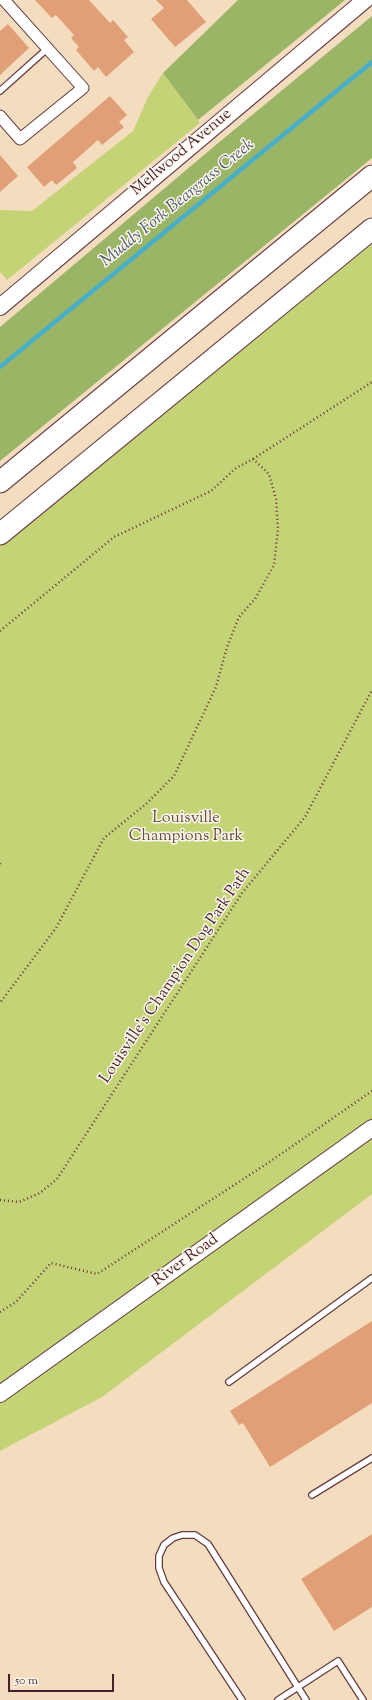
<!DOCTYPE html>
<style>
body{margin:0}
#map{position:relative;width:372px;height:1700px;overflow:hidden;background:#f4dcbf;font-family:"Sorts Mill Goudy",serif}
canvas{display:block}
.scale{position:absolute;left:8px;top:1674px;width:106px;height:18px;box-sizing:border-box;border:2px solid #4a1f2b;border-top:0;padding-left:5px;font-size:12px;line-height:14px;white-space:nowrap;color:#4a1f2b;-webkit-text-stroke:3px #fbf7ec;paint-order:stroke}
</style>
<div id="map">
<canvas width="372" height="1700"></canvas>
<div class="scale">50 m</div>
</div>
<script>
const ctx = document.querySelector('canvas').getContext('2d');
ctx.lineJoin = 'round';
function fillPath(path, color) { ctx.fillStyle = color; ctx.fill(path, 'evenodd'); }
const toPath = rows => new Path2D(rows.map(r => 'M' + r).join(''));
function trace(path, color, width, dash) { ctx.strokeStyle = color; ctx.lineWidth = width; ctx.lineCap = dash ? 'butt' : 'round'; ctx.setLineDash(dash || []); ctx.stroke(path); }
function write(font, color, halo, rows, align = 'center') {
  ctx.font = font + ' "Sorts Mill Goudy",serif'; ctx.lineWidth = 3; ctx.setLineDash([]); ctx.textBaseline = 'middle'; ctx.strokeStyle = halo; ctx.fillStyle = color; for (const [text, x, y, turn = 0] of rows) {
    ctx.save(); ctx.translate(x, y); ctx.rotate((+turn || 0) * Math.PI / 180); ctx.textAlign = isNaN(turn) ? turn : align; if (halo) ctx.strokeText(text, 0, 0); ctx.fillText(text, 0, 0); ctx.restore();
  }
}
fillPath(toPath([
 [163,73,200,123,7,280,0,272,0,210,32,211,133,131,148,97],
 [372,234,372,1194,102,1397,0,1451,0,540]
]), '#c4d375');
fillPath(toPath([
 [238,0,345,0,198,120,163,73],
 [372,16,372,158,0,461,0,327,217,144]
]), '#9bb566');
trace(toPath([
 [0,367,372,62]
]), '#48afc7', 4.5);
fillPath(toPath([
 [35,0,89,0,110,23,113,20,128,37,124,40,134,52,106,77,98,67,94,71,76,50,79,47,71,38,74,35,56,15,52,18],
 [156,0,187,0,206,22,175,47,151,19,164,8],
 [8,24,29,48,0,75,0,31],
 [110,96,127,115,119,122,124,127,102,145,98,140,73,162,77,168,56,185,52,180,44,187,27,167],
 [0,155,18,176,0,192],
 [372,1321,372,1403,270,1467,243,1423,239,1425,230,1411],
 [372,1534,372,1607,334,1631,301,1579]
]), '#e09f77');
const lane = toPath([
 [0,91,48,48],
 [229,1382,372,1278],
 [312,1495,372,1458],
 [242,1700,164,1582,159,1568,159,1556,164,1545,173,1538,182,1535,195,1535,208,1544,306,1700],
 [278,1700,338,1661,363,1700]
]);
const street = toPath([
 [0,116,20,139,83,88,4,0]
]);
const secondary = toPath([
 [0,307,365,0],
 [0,1394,372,1128]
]);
const highway = toPath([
 [0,482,372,176],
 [0,534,372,229]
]);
trace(lane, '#643b41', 8);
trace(street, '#643b41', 13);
trace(secondary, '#643b41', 18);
trace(highway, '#643b41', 23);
trace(toPath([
 [253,459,372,382],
 [0,631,114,537,211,491,236,468,253,459,269,474,276,499,278,529,274,565,255,599,239,617,227,647,216,687,174,776,146,804,104,838,56,928,0,1003],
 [0,864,1,862],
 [0,1200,19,1202,40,1193,57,1179,242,893,305,817,372,690],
 [0,1312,16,1302,51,1263,97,1274,268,1163,372,1091]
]), '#643b41', 2.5, [1, 3]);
trace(lane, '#fff', 5.5);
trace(street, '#fff', 11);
trace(secondary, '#fff', 16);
trace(highway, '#fff', 21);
write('16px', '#4a1f2b', '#fbf7ec', [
 ["Mellwood Avenue",182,153,-40],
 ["Louisville's Champion Dog Park Path",176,976,-56],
 ["River Road",186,1261,-36]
]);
write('16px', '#684c3e', '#fbf7ec', [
 ["Louisville",186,819],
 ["Champions Park",186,837]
]);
write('italic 17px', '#495969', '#fbf7ec', [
 ["Muddy Fork Beargrass Creek",178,204,-39]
]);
</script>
